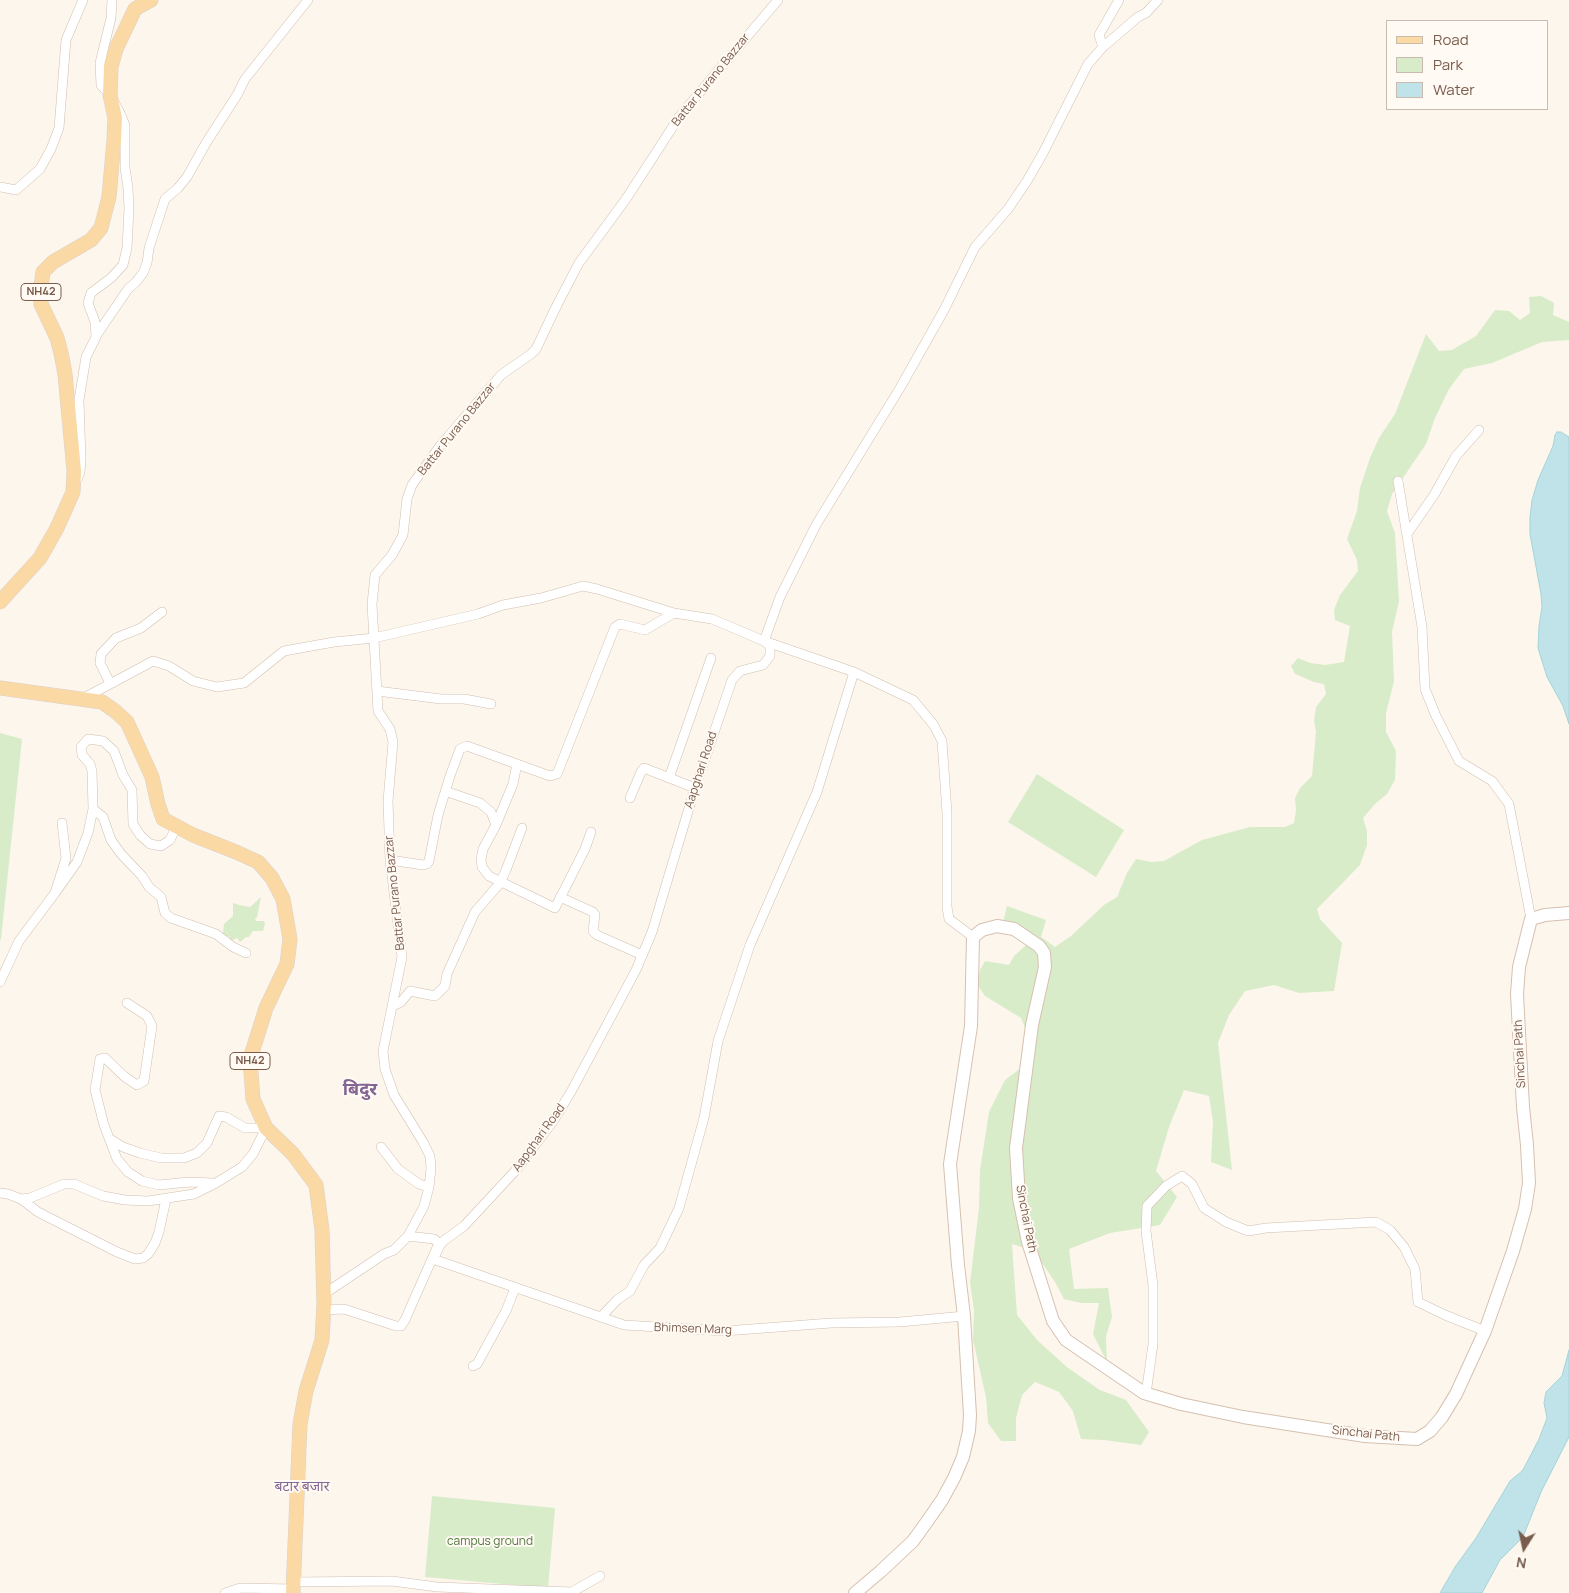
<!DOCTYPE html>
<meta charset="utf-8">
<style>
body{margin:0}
#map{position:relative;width:1569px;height:1593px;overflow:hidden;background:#fdf6ec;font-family:Manrope,sans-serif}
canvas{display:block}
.legend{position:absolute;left:1386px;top:20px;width:162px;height:90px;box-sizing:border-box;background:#fffaf3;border:1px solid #cabbb1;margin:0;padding:6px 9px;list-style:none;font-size:15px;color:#7a5c4d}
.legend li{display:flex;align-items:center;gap:10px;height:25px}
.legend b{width:25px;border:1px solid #cabbb1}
.north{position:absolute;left:1499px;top:1523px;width:50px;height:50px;-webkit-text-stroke:4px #fffaf3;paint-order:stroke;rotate:190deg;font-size:14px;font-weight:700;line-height:20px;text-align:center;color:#7a5c4d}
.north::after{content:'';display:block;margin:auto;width:18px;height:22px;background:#7a5c4d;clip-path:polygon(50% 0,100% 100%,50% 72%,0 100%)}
</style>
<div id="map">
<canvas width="1569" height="1593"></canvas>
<ul class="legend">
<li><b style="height:6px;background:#fbd9a5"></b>Road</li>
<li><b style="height:14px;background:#d8ecc9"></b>Park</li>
<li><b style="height:14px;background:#bfe3e8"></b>Water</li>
</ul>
<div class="north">N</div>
</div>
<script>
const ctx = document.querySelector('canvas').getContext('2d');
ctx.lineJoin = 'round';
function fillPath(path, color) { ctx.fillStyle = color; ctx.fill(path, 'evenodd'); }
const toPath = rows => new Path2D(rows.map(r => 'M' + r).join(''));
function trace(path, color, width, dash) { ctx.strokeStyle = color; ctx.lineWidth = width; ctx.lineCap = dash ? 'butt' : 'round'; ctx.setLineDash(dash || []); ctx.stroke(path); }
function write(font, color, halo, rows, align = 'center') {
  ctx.font = font + ' Manrope,"Noto Sans Devanagari",sans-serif'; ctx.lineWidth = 4; ctx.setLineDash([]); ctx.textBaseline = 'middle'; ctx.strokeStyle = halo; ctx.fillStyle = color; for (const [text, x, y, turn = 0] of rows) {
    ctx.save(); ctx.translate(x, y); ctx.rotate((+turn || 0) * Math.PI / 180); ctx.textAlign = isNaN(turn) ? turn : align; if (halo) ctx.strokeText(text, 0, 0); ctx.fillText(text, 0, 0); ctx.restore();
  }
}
fillPath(toPath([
 [1541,296,1554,303,1553,315,1569,322,1569,340,1542,342,1492,363,1464,369,1449,389,1435,418,1426,444,1392,494,1387,511,1395,533,1399,601,1392,632,1394,681,1386,713,1386,732,1396,751,1395,780,1387,794,1375,804,1363,818,1367,831,1367,845,1360,865,1317,909,1320,919,1342,943,1334,991,1299,993,1274,985,1245,991,1229,1015,1218,1043,1232,1170,1211,1162,1213,1122,1209,1096,1184,1090,1169,1127,1156,1171,1177,1197,1160,1225,1110,1233,1069,1249,1074,1289,1108,1288,1112,1317,1106,1336,1107,1362,1093,1334,1099,1303,1081,1303,1064,1299,1055,1282,1034,1251,1012,1244,1017,1315,1037,1340,1068,1368,1100,1390,1126,1400,1149,1432,1141,1445,1104,1440,1081,1439,1073,1411,1059,1392,1035,1382,1022,1395,1016,1418,1016,1441,1001,1441,988,1423,986,1397,973,1340,974,1310,970,1283,979,1208,980,1170,989,1112,1005,1080,1025,1065,1030,1039,1021,1018,985,996,977,984,980,970,985,961,1009,965,1014,956,1026,945,1003,923,1007,906,1046,920,1041,937,1055,947,1071,936,1104,905,1117,897,1127,873,1136,859,1151,862,1164,861,1202,840,1250,827,1285,827,1294,823,1296,810,1295,798,1300,788,1312,776,1316,732,1314,721,1316,707,1326,694,1324,684,1314,682,1295,674,1291,666,1298,658,1310,663,1325,665,1344,662,1350,626,1335,620,1334,610,1340,595,1358,571,1357,560,1347,539,1357,511,1360,488,1370,458,1379,438,1395,414,1426,334,1439,351,1452,350,1476,336,1495,310,1509,311,1520,320,1530,313,1529,297],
 [0,733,22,739,1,939,0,940],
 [1037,774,1124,830,1096,877,1008,822],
 [261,897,257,917,255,919,256,921,264,921,265,924,263,931,253,931,249,937,246,937,240,942,237,938,231,941,229,936,225,937,223,934,224,924,233,916,233,903,239,905,250,907],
 [432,1496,555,1508,548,1588,425,1577]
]), '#d8ecc9');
const water = toPath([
 [1557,432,1561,432,1569,437,1569,724,1563,706,1547,677,1538,648,1539,626,1542,607,1541,594,1530,534,1530,517,1532,500,1538,480,1553,446,1555,435,1557,432],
 [1569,1350,1569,1437,1541,1492,1523,1537,1500,1560,1482,1593,1440,1593,1455,1567,1476,1538,1510,1481,1522,1471,1525,1466,1539,1439,1547,1418,1544,1403,1546,1392,1562,1376,1569,1350]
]);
fillPath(water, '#bfe3e8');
trace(water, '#a5d3da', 1);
const street = toPath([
 [1103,47,1099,35,1119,0],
 [0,187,16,190,40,169,51,149,59,128,66,40,83,0],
 [96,336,128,289,136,282,143,273,147,263,149,248,165,199,178,188,187,177,206,143,237,95,245,79,308,0],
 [78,478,80,472,81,461,79,400,86,357,96,337,95,322,88,303,91,293,111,278,123,265,127,248,129,209,128,188,125,168,125,125,119,111,110,95,101,85,100,63,111,18,112,0],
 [1398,481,1422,627,1425,689,1436,716,1459,761,1492,781,1509,804,1531,919],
 [1407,534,1434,495,1456,456,1479,430],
 [110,683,100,663,101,654,116,638,141,628,162,612],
 [377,691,441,699,464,699,491,704],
 [82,699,153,661,169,666,193,681,217,687,244,683,284,651,334,642,374,638,478,614,503,605,541,598,583,586,597,589,674,613,712,619,764,641,770,646,770,656,763,665,740,671,732,680,695,788,652,932,636,970,572,1090,554,1120,517,1169,464,1226,442,1242,433,1259],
 [517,764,513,784,496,825,483,849,481,859,482,867,489,876,555,908,585,849,591,832],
 [669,778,711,658],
 [445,791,480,803,491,812,496,825],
 [630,798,641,772,644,768,695,788],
 [93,809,103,817,111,840,121,854,142,876,149,887,161,897,165,913,171,918,216,934,233,947,246,953],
 [390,860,423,865,427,864,429,861,438,815,450,776,460,749,467,746,550,776,557,774,615,627,620,624,645,630,674,613],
 [55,893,77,862,88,833,93,809,92,771,90,764,82,755,81,747,88,739,103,741,114,751,123,775,132,790,133,824,140,835,150,844,161,846,170,840,176,827],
 [560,897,593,912,595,915,593,931,597,935,642,955],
 [973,937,949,919,947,907,947,813,942,741,933,724,913,700,854,672,764,641,780,597,816,525,900,388,944,310,975,247,1008,209,1027,181,1043,153,1088,64,1103,47,1138,17,1146,13,1158,0],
 [0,982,19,941,55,893,66,858,62,823],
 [127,1003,147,1016,152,1026,144,1081,137,1085,125,1077,105,1058,100,1059,95,1090,104,1125,117,1159,128,1172,142,1181,159,1185,189,1182,213,1183],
 [393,1006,401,1002,410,991,435,996,445,986,447,974,475,912,500,883,506,870,522,828],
 [381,1147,398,1169,419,1184,429,1187],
 [0,1193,8,1194,21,1199,30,1198,64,1184,74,1184,103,1196,125,1200,148,1201,194,1194,216,1183,242,1167,253,1154,266,1128,245,1128,226,1117,219,1116,207,1143,197,1153,184,1158,161,1158,140,1153,123,1147,110,1139],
 [21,1199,38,1212,117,1252,135,1259,143,1258,148,1254,155,1243,159,1232,166,1199],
 [433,1259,624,1325,725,1331,831,1323,900,1322,964,1316],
 [324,1294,384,1254,394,1250,408,1236,424,1206,429,1187,431,1168,430,1156,423,1142,394,1095,385,1069,383,1051,402,957,390,860,388,801,393,742,390,729,378,711,372,604,375,575,392,555,403,535,407,499,412,485,440,446,501,375,531,354,536,349,558,303,579,263,626,199,679,117,778,0],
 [324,1310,344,1309,396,1326,401,1326,405,1320,439,1243,434,1239,408,1236],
 [601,1317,617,1300,630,1291,644,1265,660,1248,679,1208,704,1118,718,1041,750,945,817,792,854,672],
 [473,1366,477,1364,506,1311,515,1288],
 [1144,1393,1147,1387,1153,1344,1153,1285,1146,1231,1147,1206,1166,1186,1182,1176,1192,1184,1204,1208,1226,1222,1248,1231,1266,1228,1376,1222,1390,1230,1404,1247,1415,1269,1418,1302,1445,1315,1485,1331],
 [293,1582,392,1581,437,1587,572,1592,600,1576],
 [225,1593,240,1588,293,1589]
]);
const secondary = toPath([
 [855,1593,881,1571,913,1541,926,1523,942,1500,954,1478,963,1457,969,1431,970,1415,964,1316,958,1265,950,1164,971,1026,973,937,982,930,997,926,1014,929,1039,946,1044,953,1045,967,1032,1025,1016,1148,1019,1198,1028,1242,1053,1321,1066,1340,1144,1393,1181,1404,1243,1417,1365,1436,1417,1439,1430,1431,1442,1417,1456,1394,1485,1331,1513,1251,1525,1209,1529,1183,1527,1145,1523,1107,1517,994,1519,967,1531,919,1545,915,1569,913]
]);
const primary = toPath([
 [0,602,40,558,57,528,73,492,74,471,65,374,61,353,57,338,41,304,41,287,43,272,53,262,91,240,101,228,109,197,114,140,115,118,110,95,111,67,116,49,135,9,151,0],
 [0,688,102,702,115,711,127,722,138,746,152,777,158,804,163,819,193,835,236,852,258,862,272,878,283,899,290,939,287,964,266,1008,250,1059,253,1099,266,1128,293,1154,316,1185,322,1230,324,1304,322,1340,306,1391,300,1424,293,1593]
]);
trace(street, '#d1beb0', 10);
trace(secondary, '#d6c0b0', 14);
trace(primary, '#dad1cd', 15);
trace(street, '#fff', 9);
trace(secondary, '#fff', 12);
trace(primary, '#fbd9a5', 14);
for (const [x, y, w] of [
 [41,292,40],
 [250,1061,40]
]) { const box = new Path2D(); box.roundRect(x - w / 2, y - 8.5, w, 17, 4); ctx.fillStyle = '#fffaf3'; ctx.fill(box); trace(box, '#7a5c4d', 1); }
write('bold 11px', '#7a5c4d', null, [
 ["NH42",41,292],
 ["NH42",250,1061]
]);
write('12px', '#7a5c4d', '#fffaf3', [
 ["Battar Purano Bazzar",711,80,-51],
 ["Battar Purano Bazzar",457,429,-51],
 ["Aapghari Road",701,770,-72],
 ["Battar Purano Bazzar",395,893,-96],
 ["Sinchai Path",1520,1054,-93],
 ["Aapghari Road",539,1138,-54],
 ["Sinchai Path",1026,1219,79],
 ["Bhimsen Marg",693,1329,2],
 ["Sinchai Path",1366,1434,6]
]);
write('12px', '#537a41', '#fffaf3', [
 ["campus ground",490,1542]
]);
write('14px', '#846695', '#fffaf3', [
 ["बटार बजार",302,1487]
]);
write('bold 18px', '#846695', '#fffaf3', [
 ["बिदुर",360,1090]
]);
</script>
